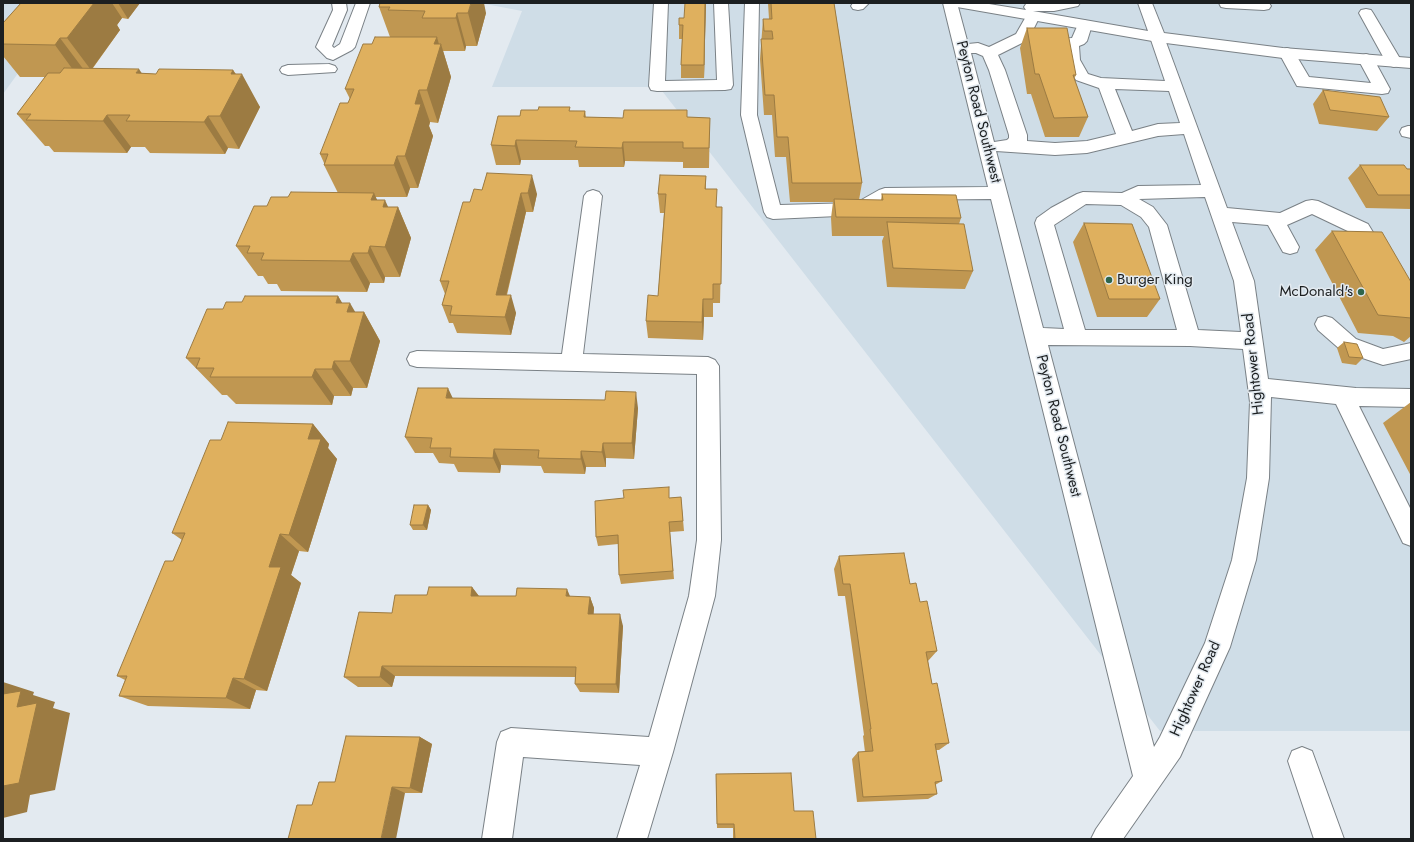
<!DOCTYPE html>
<style>
body{margin:0}
#map{position:relative;width:1414px;height:842px;overflow:hidden;background:#e3eaf0;font-family:Jost,sans-serif}
canvas{display:block}
.frame{position:absolute;inset:0;border:4px solid #1c1f21;pointer-events:none}
</style>
<div id="map">
<canvas width="1414" height="842"></canvas>
<div class="frame"></div>
</div>
<script>
const ctx = document.querySelector('canvas').getContext('2d');
ctx.lineJoin = 'round';
function fillPath(path, color) { ctx.fillStyle = color; ctx.fill(path, 'evenodd'); }
const toPath = rows => new Path2D(rows.map(r => 'M' + r).join(''));
function trace(path, color, width, dash) { ctx.strokeStyle = color; ctx.lineWidth = width; ctx.lineCap = dash ? 'butt' : 'round'; ctx.setLineDash(dash || []); ctx.stroke(path); }
function write(font, color, halo, rows, align = 'center') {
  ctx.font = font + ' Jost,sans-serif'; ctx.lineWidth = 3; ctx.setLineDash([]); ctx.textBaseline = 'middle'; ctx.strokeStyle = halo; ctx.fillStyle = color; for (const [text, x, y, turn = 0] of rows) {
    ctx.save(); ctx.translate(x, y); ctx.rotate((+turn || 0) * Math.PI / 180); ctx.textAlign = isNaN(turn) ? turn : align; if (halo) ctx.strokeText(text, 0, 0); ctx.fillText(text, 0, 0); ctx.restore();
  }
}
fillPath(toPath([
 [3,3,69,3,3,94],
 [480,3,1411,3,1411,731,1160,731,659,87,492,87,522,11]
]), '#cfdde7');
const minor = toPath([
 [332,3,346,3,347,10,332,46,334,48,340,44,356,3,370,3,355,47,352,50,333,60,327,58,316,47,333,10,332,3],
 [654,3,668,3,665,81,717,80,714,3,728,3,733,85,731,89,725,90,657,91,651,90,649,86,654,3],
 [745,3,759,3,757,115,780,205,856,203,879,190,885,188,988,187,943,3,957,3,968,44,978,43,989,47,1016,34,1028,13,1033,12,1038,13,1040,16,1031,34,1058,39,1072,38,1079,22,1084,20,1089,22,1092,25,1087,41,1084,44,1079,46,1080,60,1088,74,1101,78,1165,81,1150,37,1153,34,1158,32,1163,34,1227,208,1280,213,1306,201,1312,200,1318,201,1368,224,1388,257,1385,262,1378,264,1371,262,1354,234,1312,214,1287,225,1299,247,1297,252,1290,254,1283,252,1268,225,1232,222,1254,281,1268,379,1356,388,1411,389,1411,407,1359,406,1411,510,1411,546,1403,543,1336,404,1271,397,1269,478,1256,560,1230,647,1180,757,1123,839,1091,839,1096,829,1133,776,991,199,888,200,865,214,859,215,773,219,767,217,764,212,741,115,745,3],
 [1024,42,1064,49,1064,60,1076,80,1099,88,1116,134,1087,141,1055,143,1027,141,1027,135,1005,70,998,55,1024,42],
 [971,53,976,53,983,56,989,70,1009,135,1009,138,1007,140,994,142,971,53],
 [1115,89,1169,91,1180,123,1158,124,1132,131,1115,89],
 [1184,134,1201,185,1138,186,1122,193,1083,192,1077,194,1051,208,1037,218,1035,223,1064,329,1043,328,996,151,1055,155,1087,153,1158,136,1184,134],
 [1205,197,1234,281,1241,332,1198,330,1167,225,1153,207,1139,199,1205,197],
 [1086,204,1121,205,1141,217,1149,227,1177,330,1085,330,1054,225,1086,204],
 [1048,345,1190,346,1243,349,1250,402,1247,478,1232,560,1205,643,1160,737,1154,747,1048,345],
 [853,3,869,3,863,9,858,10,853,9,851,6,853,3],
 [1219,3,1269,3,1271,6,1269,9,1264,10,1226,8,1221,7,1219,3],
 [1366,9,1371,10,1373,13,1402,62,1400,65,1394,67,1388,65,1386,62,1359,13,1361,10,1366,9],
 [1287,48,1293,50,1309,77,1371,83,1358,59,1360,56,1366,54,1372,56,1390,89,1388,93,1382,94,1297,86,1279,53,1281,50,1287,48],
 [329,64,335,66,337,69,335,72,288,75,282,73,280,70,282,67,288,65,329,64],
 [1408,126,1411,126,1411,138,1402,136,1400,132,1402,128,1408,126],
 [593,190,599,192,602,196,583,354,708,357,715,360,719,366,721,540,715,596,673,752,647,839,617,839,640,765,523,757,512,839,482,839,497,742,501,732,511,728,649,737,689,596,697,540,697,374,417,367,410,365,407,359,410,353,417,351,562,354,584,196,587,192,593,190],
 [1325,316,1332,318,1356,339,1383,349,1411,343,1411,359,1383,365,1342,351,1318,330,1315,324,1318,318,1325,316],
 [1302,747,1312,751,1344,839,1314,839,1288,761,1292,751,1302,747]
]);
const major = toPath([
 [950,3,983,3,1026,10,1024,7,1026,4,1029,3,1080,3,1078,6,1054,11,1033,11,1148,31,1138,3,1152,3,1164,33,1283,48,1411,58,1411,68,1283,58,1158,42,957,7,952,6,950,3]
]);
trace(minor, '#7a8186', 2);
trace(major, '#7a8186', 2);
fillPath(minor, '#fff');
fillPath(major, '#fff');
fillPath(toPath([
 [21,3,140,3,128,19,122,18,117,25,120,30,93,68,142,73,156,74,233,70,236,74,260,107,239,149,228,148,225,154,150,153,145,147,131,147,127,153,54,152,49,146,45,146,17,114,45,77,20,77,3,56,3,23],
 [380,3,486,13,477,46,466,46,465,51,443,51,451,77,438,123,430,122,429,126,433,136,418,188,410,188,407,197,375,197,377,200,388,207,398,207,411,238,400,277,385,277,384,283,370,283,367,292,281,291,277,284,268,284,263,276,258,276,236,246,267,206,288,197,338,193,324,165,324,163,320,154,350,99,345,89,372,44,390,37,379,7],
 [706,3,704,78,681,78,681,65,682,39,679,39,679,25,684,18],
 [768,3,834,3,862,183,859,200,881,200,882,194,961,218,959,224,973,271,965,289,887,287,882,241,884,236,832,236,831,218,833,202,790,202,786,157,775,157,772,115,764,115,760,59,763,19,769,19],
 [1027,28,1076,75,1074,79,1088,117,1079,137,1045,137,1031,94,1027,94,1020,48],
 [1323,90,1389,117,1377,131,1319,124,1313,104],
 [538,110,585,111,586,117,623,118,687,110,687,117,710,118,709,168,683,168,683,162,625,161,624,167,579,167,578,160,521,160,520,165,496,165,491,145,520,116],
 [1360,165,1411,169,1411,209,1366,208,1348,178],
 [487,173,537,194,533,212,526,212,507,295,516,313,511,335,457,333,453,323,449,323,442,305,445,294,440,281,482,190],
 [706,176,706,189,717,207,722,207,720,303,713,303,713,317,704,317,703,340,648,338,646,321,658,296,664,213,660,213,658,194],
 [1084,223,1160,299,1147,317,1097,317,1073,242],
 [1332,231,1411,282,1411,336,1404,342,1393,336,1358,333,1315,250],
 [338,296,342,303,355,312,364,312,380,341,367,388,353,388,351,396,334,396,332,405,236,404,227,395,222,395,186,358,223,309,242,302],
 [1344,342,1363,358,1356,365,1342,363,1337,348],
 [453,398,638,408,634,459,606,458,606,467,586,467,585,474,544,473,541,466,501,465,500,473,458,472,454,464,439,463,433,453,415,453,405,437],
 [1411,402,1411,476,1383,423],
 [313,424,329,444,328,448,337,459,308,552,299,551,291,575,301,583,267,691,256,690,250,709,148,706,119,696,125,680,117,676,173,561,182,540,172,533,221,440],
 [681,497,684,531,670,532,674,579,621,584,619,575,618,544,598,546,596,537,624,498,670,498],
 [428,505,431,510,427,530,413,530,410,525],
 [839,556,910,584,920,602,937,651,928,661,932,684,949,743,939,750,936,750,942,781,935,785,937,794,928,799,857,802,852,759,858,752,865,752,863,736,864,735,845,596,838,596,834,569],
 [472,587,479,596,590,597,594,608,593,614,623,626,619,693,580,692,575,684,575,677,395,676,392,687,358,687,344,677,392,613,427,595],
 [420,737,432,744,422,793,405,793,312,805,335,782],
 [716,774,794,811,816,839,733,839,733,828,717,828]
]), '#c09751');
fillPath(toPath([
 [94,3,112,3,122,18,117,25,120,30,91,70,67,38],
 [118,3,140,3,128,19],
 [471,3,484,3,486,13,477,46,468,13],
 [705,3,706,3,704,78,704,65],
 [457,13,466,46,465,51,456,18],
 [437,37,440,48,441,44,451,77,438,123,427,90,434,44],
 [60,38,84,70,79,78,55,45],
 [139,69,160,101,136,73],
 [233,70,239,80,242,74,260,107,239,149,220,116,231,74],
 [419,90,430,122,429,126,433,136,418,188,405,156,415,104],
 [107,115,131,147,127,153,103,121],
 [208,116,228,148,225,154,204,122],
 [516,140,521,160,520,165,515,146],
 [623,142,625,161,624,167,622,148],
 [397,156,410,188,407,197,394,165],
 [532,175,537,194,533,212,528,193],
 [374,193,388,224,371,200],
 [521,193,526,212,502,313,496,295],
 [385,200,394,220,398,207,411,238,400,277,385,247,383,207],
 [370,246,385,277,384,283,368,253],
 [353,253,370,283,367,292,350,261],
 [511,295,516,313,511,335,505,317],
 [338,296,347,311,350,303,361,322,364,312,380,341,367,388,350,361,336,303],
 [703,299,704,317,703,340,702,322],
 [334,361,353,388,351,396,332,369],
 [315,369,334,396,332,405,312,377],
 [448,388,456,405,446,398],
 [636,392,638,408,634,459,632,443],
 [313,424,329,444,328,448,337,459,308,552,289,535,308,439],
 [603,443,606,458,606,467,602,452],
 [494,449,501,465,500,473,493,458],
 [581,451,586,467,585,474,581,459],
 [428,505,431,510,427,530,423,525],
 [280,534,299,551,291,575,301,583,267,691,244,679,269,567],
 [472,587,481,599,471,596],
 [567,589,572,601,566,596],
 [590,597,594,608,593,626,588,614],
 [620,614,623,626,619,693,616,684],
 [382,666,395,676,392,687,380,677],
 [233,678,256,690,250,709,226,698],
 [3,682,34,692,33,695,55,702,53,708,70,713,55,790,30,795,27,812,3,818,3,819,3,786,17,707,3,698],
 [420,737,432,744,422,793,410,788],
 [392,787,405,793,396,839,381,839]
]), '#9c7b42');
const building = toPath([
 [21,3,94,3,67,38,60,38,55,45,3,44,3,23,21,3],
 [380,3,471,3,468,13,457,13,456,18,422,18,425,11,388,10,390,7,379,7,380,3],
 [685,3,705,3,704,65,681,65,683,25,679,25,679,18,684,18,685,3],
 [771,3,834,3,862,183,792,183,788,137,777,137,774,95,765,95,761,39,773,39,772,31,764,31,763,19,772,19,771,3],
 [1027,28,1067,28,1076,75,1073,75,1088,117,1054,118,1039,74,1035,74,1027,28],
 [375,37,437,37,434,44,441,44,427,90,419,90,415,104,421,104,405,156,397,156,394,165,324,165,328,154,320,154,340,103,348,103,354,89,345,89,363,44,372,44,375,37],
 [64,68,139,69,136,73,156,74,159,69,233,70,231,74,242,74,220,116,208,116,204,122,126,121,130,115,107,115,103,121,26,120,31,114,17,114,48,73,60,73,64,68],
 [1323,90,1380,97,1389,117,1330,110,1323,90],
 [539,107,570,107,569,111,585,111,584,117,623,118,624,110,687,110,687,117,710,118,709,148,683,148,683,142,623,142,622,148,575,147,577,141,516,140,515,146,491,145,498,116,520,116,521,110,538,110,539,107],
 [1360,165,1404,165,1407,169,1411,169,1411,195,1378,195,1360,165],
 [487,173,532,175,528,193,521,193,496,295,511,295,505,317,450,315,452,306,442,305,449,281,440,281,463,202,470,202,474,189,482,190,487,173],
 [660,175,706,176,705,189,717,189,716,207,722,207,721,284,713,284,713,299,703,299,702,322,646,321,648,295,658,296,666,194,658,194,660,175],
 [291,192,374,193,371,200,385,200,383,207,398,207,385,247,370,246,368,253,353,253,350,261,261,260,264,253,247,253,250,246,236,246,254,206,267,206,271,197,288,197,291,192],
 [882,194,956,195,961,218,836,217,834,199,883,200,882,194],
 [887,222,964,224,973,271,893,268,887,222],
 [1084,223,1132,224,1160,299,1109,299,1084,223],
 [1332,231,1382,232,1411,282,1411,318,1378,315,1332,231],
 [245,296,338,296,336,303,350,303,347,312,364,312,350,361,334,361,332,369,315,369,312,377,210,377,214,368,196,368,200,358,186,358,207,309,223,309,226,302,242,302,245,296],
 [1344,342,1357,344,1363,358,1349,357,1344,342],
 [418,388,448,388,446,398,605,400,606,391,636,392,632,443,603,443,602,452,581,451,581,459,538,458,539,450,494,449,493,458,450,457,451,448,430,448,432,438,405,437,418,388],
 [228,422,313,424,308,439,321,439,289,535,280,534,269,567,281,567,244,679,233,678,226,698,119,696,127,676,117,676,165,561,173,561,185,533,172,533,210,440,221,440,228,422],
 [669,487,669,498,681,497,683,521,669,522,673,571,619,575,618,535,596,537,595,501,624,498,623,490,669,487],
 [414,505,428,505,423,525,410,525,414,505],
 [904,553,910,584,916,583,920,602,927,601,937,651,926,652,932,684,937,683,949,743,935,744,942,781,935,782,937,794,863,797,858,752,873,751,870,729,871,729,850,584,843,584,839,556,904,553],
 [429,587,472,587,471,596,516,596,517,588,567,589,566,596,590,597,588,614,620,614,616,684,575,684,576,667,382,666,380,677,344,677,359,612,392,613,395,595,427,595,429,587],
 [21,691,17,707,37,703,19,783,3,786,3,694,21,691],
 [346,736,420,737,410,788,392,787,381,839,288,839,297,805,312,805,319,782,335,782,346,736],
 [791,773,794,811,813,811,816,839,735,839,734,824,717,824,716,774,791,773]
]);
fillPath(building, '#dfb05e');
trace(building, '#9c7b42', 1);
for (const [x, y, r, color] of [
 [1109,280,4,"#2e654b"],
 [1361,292,4,"#2e654b"]
]) { const dot = new Path2D(); dot.arc(x, y, r, 0, 2 * Math.PI); ctx.fillStyle = color; ctx.fill(dot); trace(dot, '#e3eaf0', 1.5); }
write('15px', '#1c1f21', '#e3eaf0', [
 ["Peyton Road Southwest",978,112,76],
 ["Hightower Road",1254,364,-96],
 ["Peyton Road Southwest",1058,426,76],
 ["Hightower Road",1196,689,-66]
]);
write('15px', '#1c1f21', '#e3eaf0', [
 ["Burger King",1117,280],
 ["McDonald's",1353,292,"right"]
], 'left');
</script>
